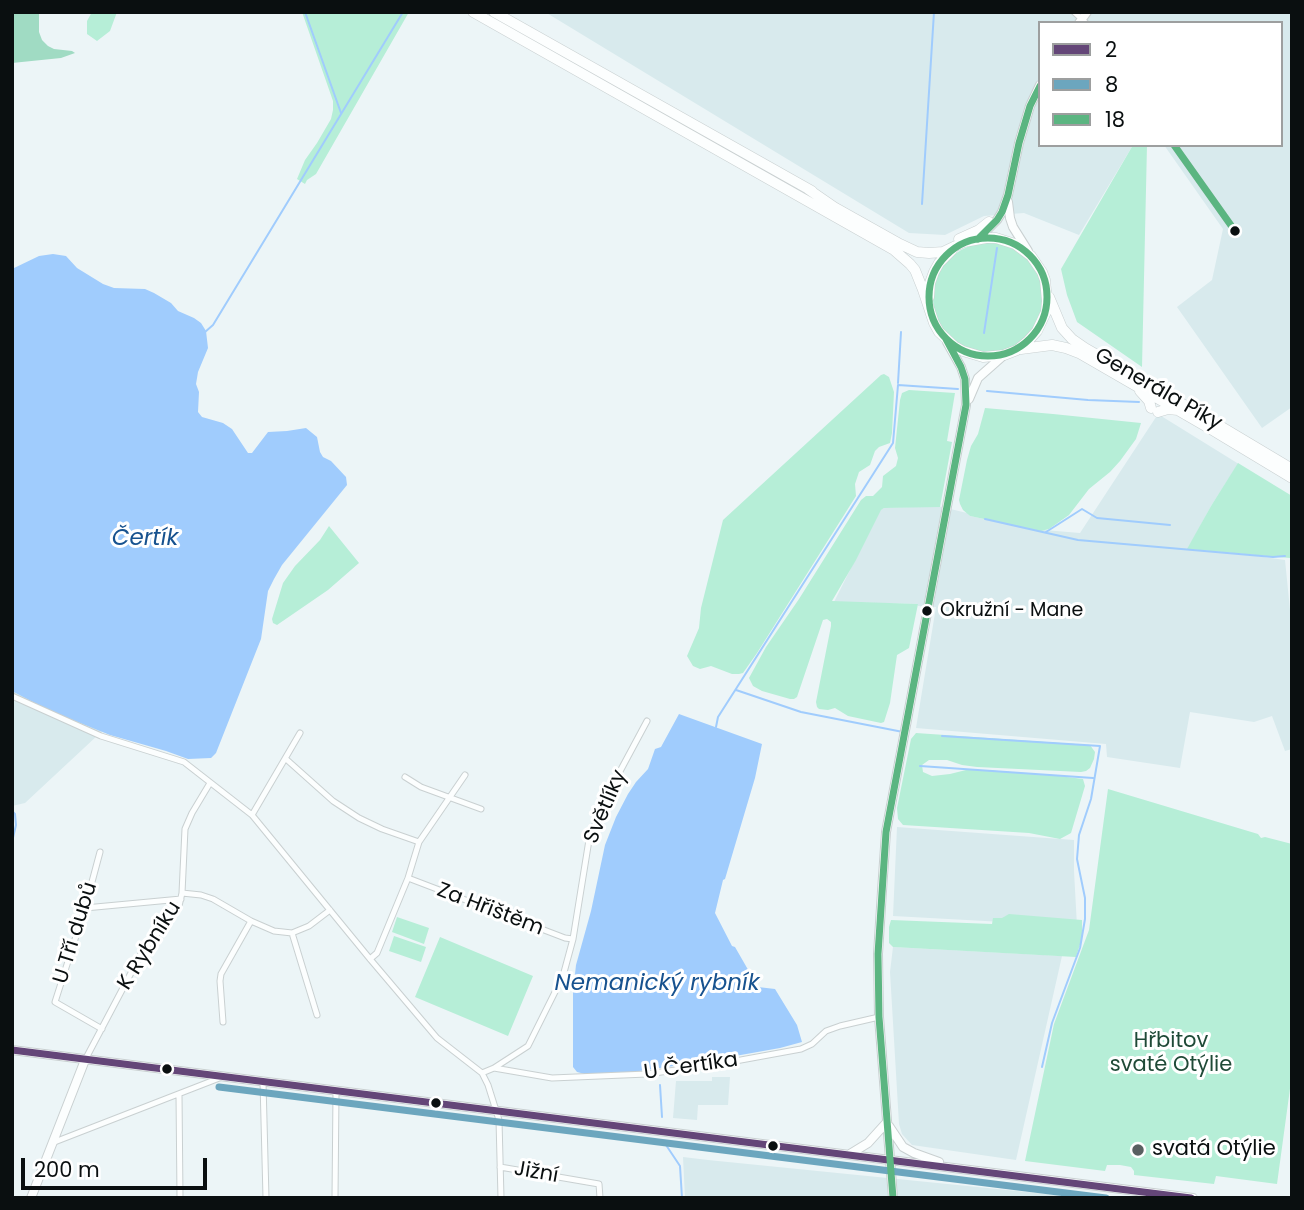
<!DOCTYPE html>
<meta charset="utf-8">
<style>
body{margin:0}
#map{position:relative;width:1304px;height:1210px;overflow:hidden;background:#ecf5f7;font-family:Poppins,sans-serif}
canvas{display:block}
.frame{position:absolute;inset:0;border:14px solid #0a0f10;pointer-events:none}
.legend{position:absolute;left:1038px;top:21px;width:245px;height:126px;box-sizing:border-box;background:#fff;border:2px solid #9d9f9f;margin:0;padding:9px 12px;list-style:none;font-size:21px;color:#0a0f10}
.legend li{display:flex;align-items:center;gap:14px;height:35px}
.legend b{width:35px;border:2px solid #9d9f9f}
.scale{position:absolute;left:21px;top:1158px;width:186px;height:32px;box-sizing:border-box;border:4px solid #0a0f10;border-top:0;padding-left:9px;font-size:21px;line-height:24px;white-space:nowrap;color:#0a0f10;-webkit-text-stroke:5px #fff;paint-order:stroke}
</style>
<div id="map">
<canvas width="1304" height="1210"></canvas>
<div class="frame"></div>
<ul class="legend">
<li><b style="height:9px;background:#644678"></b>2</li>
<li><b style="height:9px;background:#6ca6be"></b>8</li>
<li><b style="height:9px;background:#5bb581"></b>18</li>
</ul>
<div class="scale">200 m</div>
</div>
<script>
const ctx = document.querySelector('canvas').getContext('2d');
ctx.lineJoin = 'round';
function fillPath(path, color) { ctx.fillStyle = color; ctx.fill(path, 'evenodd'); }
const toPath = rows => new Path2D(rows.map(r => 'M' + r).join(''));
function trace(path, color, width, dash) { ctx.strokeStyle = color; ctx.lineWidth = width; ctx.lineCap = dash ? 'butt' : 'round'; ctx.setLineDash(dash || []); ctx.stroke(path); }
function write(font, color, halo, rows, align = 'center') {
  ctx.font = font + ' Poppins,sans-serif'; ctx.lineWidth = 6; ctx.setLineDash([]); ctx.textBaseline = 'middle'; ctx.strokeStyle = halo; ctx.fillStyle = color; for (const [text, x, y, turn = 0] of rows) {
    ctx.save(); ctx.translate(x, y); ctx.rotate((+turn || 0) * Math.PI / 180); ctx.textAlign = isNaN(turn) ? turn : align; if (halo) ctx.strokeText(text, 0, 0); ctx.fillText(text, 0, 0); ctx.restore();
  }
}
fillPath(toPath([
 [545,12,1292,12,1292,407,1262,428,1177,307,1212,280,1223,229,1164,145,1281,145,1281,23,1040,23,1040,145,1133,145,1079,235,1024,213,984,216,945,235,909,233],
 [1158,414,1242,466,1238,464,1211,506,1188,549,1249,555,1285,560,1292,630,1292,749,1285,751,1272,716,1254,722,1190,712,1180,768,1107,757,1106,744,916,728,936,607,918,606,918,604,834,602,880,510,884,508,938,506,967,513,970,516,1032,529,1080,533],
 [12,677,113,721,25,803,12,806],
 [897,827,1074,840,1074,871,1077,926,893,916],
 [893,947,1062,956,1016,1160,912,1145,902,1134,899,1124,890,972],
 [712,1077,730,1077,728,1105,698,1105,697,1120,673,1118,676,1081,712,1081],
 [683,1157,708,1160,1087,1198,685,1198]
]), '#d8eaed');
fillPath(toPath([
 [92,12,117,12,110,31,97,41,87,34,87,21],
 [302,12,409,12,316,174,307,180,305,184,297,179,305,160,317,143,331,119,333,110,333,101],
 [1133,145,1147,145,1142,367,1077,322,1067,295,1061,269],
 '933 298a55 55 0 1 1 110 0a55 55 0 1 1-110 0Z',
 [884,374,889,377,894,392,892,433,890,443,879,447,875,451,870,465,859,472,855,484,856,496,757,653,743,673,739,674,732,674,711,666,700,669,693,666,687,656,699,628,701,608,723,520,881,375],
 [909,390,955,393,947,441,952,442,940,507,884,508,881,510,856,560,832,601,918,604,909,648,897,655,890,703,884,722,881,723,848,716,835,708,828,710,819,709,817,707,816,702,831,626,831,622,827,619,823,620,797,697,794,699,790,699,762,691,753,686,749,678,766,647,799,599,861,500,866,496,873,496,882,487,883,476,896,466,898,458,895,448,900,400,902,393],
 [985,408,1053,414,1141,423,1136,439,1120,461,1110,472,1089,489,1069,515,1049,529,1041,531,970,516,963,510,960,504,959,500,967,460,971,446,978,434],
 [1238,463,1292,496,1292,552,1290,558,1187,549,1211,506],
 [329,526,359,563,328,590,277,625,273,623,272,619,283,583,295,566,320,540],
 [916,733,1090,745,1095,752,1094,759,1090,768,1086,771,1081,772,977,767,962,765,947,760,929,760,922,765,923,772,932,776,950,774,966,770,986,770,1059,776,1083,779,1085,786,1071,833,1060,839,1029,833,903,825,898,819,897,808,911,739],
 [1108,789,1258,834,1261,838,1265,837,1292,844,1292,1074,1277,1184,1216,1176,1214,1184,1134,1175,1134,1171,1131,1167,1120,1165,1107,1165,1105,1171,1025,1161,1054,1024,1089,930],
 [1009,914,1082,920,1082,938,1076,957,893,947,889,943,889,927,891,920,992,924,993,918,1002,918],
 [397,917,429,928,424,944,392,932],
 [394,936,426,947,421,962,389,951],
 [440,937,533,976,508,1036,415,997]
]), '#b6eed7');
fillPath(toPath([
 [12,12,39,12,39,32,42,40,48,46,54,49,72,51,75,53,61,58,12,63]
]), '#a0dbc3');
fillPath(toPath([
 [53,254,66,256,77,268,103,284,114,288,145,289,154,293,171,303,178,311,194,318,201,323,206,331,208,348,198,372,196,384,199,392,198,412,202,417,223,423,232,429,248,453,252,453,268,432,287,431,306,428,317,437,320,452,323,457,331,461,346,477,347,485,282,565,274,579,268,591,261,639,216,753,211,758,188,759,166,751,110,735,48,710,12,691,12,269,39,256],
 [679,714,762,744,755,778,725,879,723,880,715,913,732,946,735,947,758,987,775,989,797,1025,802,1042,780,1048,707,1061,626,1073,589,1075,577,1072,573,1067,573,992,576,965,591,911,605,845,616,817,628,794,636,782,648,769,655,749,661,747]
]), '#a0ccfd');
trace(toPath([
 [305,12,341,113],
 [922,204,934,12],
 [205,332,213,325,403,12],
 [984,333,997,248],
 [898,383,901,332],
 [987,391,1088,400,1139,402],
 [985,519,1078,540,1273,557,1285,556],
 [1046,532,1082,509,1097,518,1170,525],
 [736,690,801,712,903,732],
 [716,727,718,717,893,443,898,385,958,389],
 [942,736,1100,746,1091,799,1079,835,1077,859,1085,898,1085,919,1080,948,1052,1023,1042,1067],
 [920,766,1093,778],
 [12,811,15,814,16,825,12,842],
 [660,1085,662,1117],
 [664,1142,680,1166,682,1198]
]), '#a0ccfd', 2);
const street = toPath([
 [1074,12,1086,23],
 [1174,145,1235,231],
 [12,696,101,736,184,762,252,815,370,959,437,1038,482,1073,488,1085,499,1120,501,1198],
 [286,759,333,801,359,818,382,829,419,842],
 [405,777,421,787,481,809],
 [252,815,300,733],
 [100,852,85,908,55,1002,102,1029],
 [408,878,565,938,573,939],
 [182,893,201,895,213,899,251,921,274,931,292,933,309,926,330,910],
 [85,908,181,899],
 [292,933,317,1015],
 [370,959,377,953,408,878,419,842,465,775],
 [223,1022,220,981,221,974,251,921],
 [85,1060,141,954,179,906,182,893,185,829,192,813,210,783],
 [494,1068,552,1078,647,1074,719,1064,801,1049,812,1044,826,1031,840,1026,879,1017],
 [482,1073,494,1068,528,1046,563,976,573,939,589,840,598,817,618,775,647,721],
 [263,1082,266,1198],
 [179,1094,180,1198],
 [52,1143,222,1077],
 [500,1167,599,1184,600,1198],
 [335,1198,336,1092]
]);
const secondary = toPath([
 [1079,23,1087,12],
 [1008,202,1010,218,1013,227,1028,251],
 [978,239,997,220,1002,212,1008,195,1019,143,1030,106,1040,85],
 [969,399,978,378,1004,355],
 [12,1050,1193,1198],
 [889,1126,903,1147,914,1153,939,1162],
 [850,1154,868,1143,887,1122],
 [31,1198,85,1060],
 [893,1198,879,1017,878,954,882,891,886,832,966,405,965,379,961,367,947,342]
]);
const highway = toPath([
 [473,12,894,250,910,264,915,270,923,290,934,323,939,332,954,346,963,351,983,357,1004,355,1017,350,1028,341,1037,331,1046,312,1047,301,1045,280,1042,272,1031,256,1015,244,996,238,986,238,964,242,943,252,929,253,917,252,900,244,834,207,808,189],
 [494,12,812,191],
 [959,239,979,230,989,222],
 [929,297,930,283,934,272,939,263,952,250],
 [1049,297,1062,328,1072,339,1085,348,1200,414,1292,469],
 [1021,349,1052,345,1066,348,1079,353,1214,431,1292,478],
 [1140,391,1149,401,1151,408],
 [1158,412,1168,409,1178,410]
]);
trace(street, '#c9d0d1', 7);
trace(secondary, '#c9d0d1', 10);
trace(highway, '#c9d0d1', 11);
trace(street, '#fcfefe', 5);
trace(secondary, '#fcfefe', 8);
trace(highway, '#fcfefe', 10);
trace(toPath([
 [12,1050,1191,1198]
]), '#644678', 7);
trace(toPath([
 [219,1087,1106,1198]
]), '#6ca6be', 7);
trace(toPath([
 [1174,145,1235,231],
 '929 297a59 59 0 1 1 118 0a59 59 0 1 1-118 0Z',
 [978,239,997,220,1002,212,1008,195,1019,143,1030,106,1040,86],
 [893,1198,879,1017,878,954,886,832,966,405,965,379,961,367,946,339]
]), '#5bb581', 7);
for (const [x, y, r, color] of [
 [1235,231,6,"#0a0f10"],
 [927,611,6,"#0a0f10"],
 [167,1069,6,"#0a0f10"],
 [436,1103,6,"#0a0f10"],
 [773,1146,6,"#0a0f10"],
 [1138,1150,7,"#596061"]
]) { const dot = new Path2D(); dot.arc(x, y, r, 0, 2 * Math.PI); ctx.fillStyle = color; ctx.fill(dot); trace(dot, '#fff', 2.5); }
write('19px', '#0a0f10', '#fff', [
 ["Okružní - Mane",940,611]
], 'left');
write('21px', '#0a0f10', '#fff', [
 ["Generála Píky",1158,390,30],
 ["Světlíky",606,807,-67],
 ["Za Hřištěm",490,910,21],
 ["U Tří dubů",76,933,-73],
 ["K Rybníku",150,946,-58],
 ["U Čertíka",691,1067,-8],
 ["Jižní",536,1173,10]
]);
write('21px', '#1f4a37', '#fff', [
 ["Hřbitov",1171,1042],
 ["svaté Otýlie",1171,1066]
]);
write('21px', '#0a0f10', '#fff', [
 ["svatá Otýlie",1152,1150]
], 'left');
write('italic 23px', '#17528f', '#fff', [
 ["Čertík",145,539],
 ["Nemanický rybník",657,984]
]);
</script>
